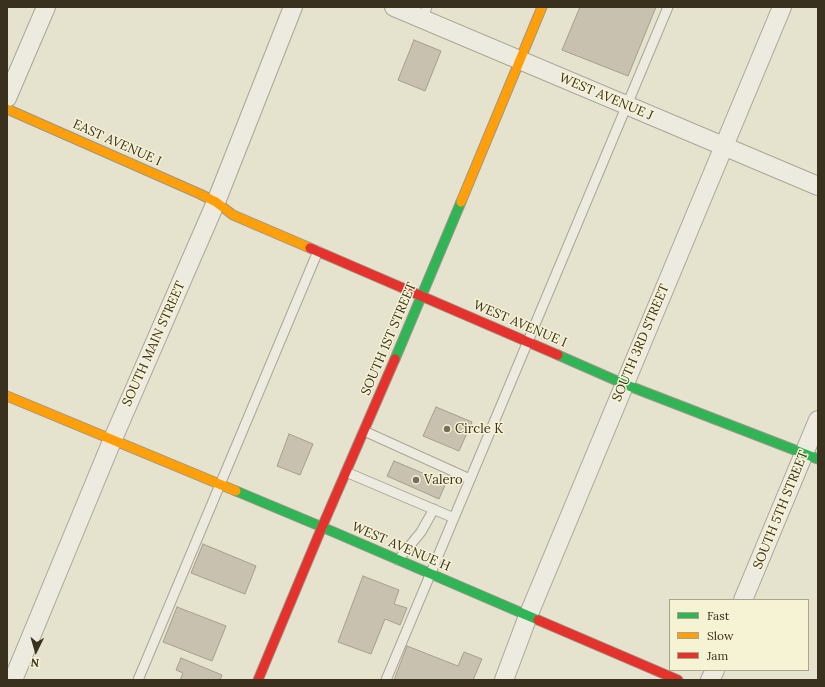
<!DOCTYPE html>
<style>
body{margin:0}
#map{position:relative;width:825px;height:687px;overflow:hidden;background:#e5e2ce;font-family:Lora,serif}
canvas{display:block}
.frame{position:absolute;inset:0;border:8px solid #39301e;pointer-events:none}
.legend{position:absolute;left:669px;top:599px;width:140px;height:72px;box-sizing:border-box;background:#f6f2d4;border:1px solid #aaa48b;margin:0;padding:5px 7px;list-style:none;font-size:12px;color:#39301e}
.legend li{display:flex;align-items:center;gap:8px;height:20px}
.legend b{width:20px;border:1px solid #aaa48b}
.north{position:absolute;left:16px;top:631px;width:40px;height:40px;-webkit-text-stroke:3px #f6f2d4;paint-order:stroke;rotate:185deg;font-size:11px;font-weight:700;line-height:16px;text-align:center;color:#39301e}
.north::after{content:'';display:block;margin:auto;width:14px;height:18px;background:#39301e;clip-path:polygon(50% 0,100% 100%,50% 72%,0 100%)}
</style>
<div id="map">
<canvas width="825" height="687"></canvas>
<div class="frame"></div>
<ul class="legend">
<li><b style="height:5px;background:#30b455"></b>Fast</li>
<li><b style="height:5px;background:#ff9f0a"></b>Slow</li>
<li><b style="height:5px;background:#e5322d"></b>Jam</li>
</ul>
<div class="north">N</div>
</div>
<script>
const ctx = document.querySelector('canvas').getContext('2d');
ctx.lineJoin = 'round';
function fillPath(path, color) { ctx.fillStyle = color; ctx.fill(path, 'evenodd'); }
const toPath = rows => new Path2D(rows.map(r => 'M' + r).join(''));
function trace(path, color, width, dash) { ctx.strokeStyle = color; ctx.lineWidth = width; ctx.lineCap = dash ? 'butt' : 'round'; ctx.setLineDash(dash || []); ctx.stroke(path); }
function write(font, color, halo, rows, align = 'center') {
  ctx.font = font + ' Lora,serif'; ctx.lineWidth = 3; ctx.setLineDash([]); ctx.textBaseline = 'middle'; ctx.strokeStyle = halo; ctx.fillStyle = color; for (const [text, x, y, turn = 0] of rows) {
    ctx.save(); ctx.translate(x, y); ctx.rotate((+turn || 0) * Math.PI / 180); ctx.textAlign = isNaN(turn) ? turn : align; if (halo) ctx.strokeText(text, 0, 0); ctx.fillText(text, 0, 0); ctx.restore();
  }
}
const building = toPath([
 [580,7,656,7,628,76,562,50,580,7],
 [414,40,441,51,425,91,398,80,414,40],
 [436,407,472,422,459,451,423,436,436,407],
 [289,434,313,444,300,475,277,466,289,434],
 [394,461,446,483,439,499,387,476,394,461],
 [203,544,256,566,245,594,191,573,203,544],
 [363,576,399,590,394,604,407,608,400,625,385,619,371,654,338,642,363,576],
 [177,607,226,626,212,661,163,642,177,607],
 [407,646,458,666,464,652,482,659,473,680,394,680,407,646],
 [181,658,222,675,220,680,180,680,183,673,176,670,181,658]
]);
fillPath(building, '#c9c1af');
trace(building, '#a59e8d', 1);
const lane = toPath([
 [422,19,427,7],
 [364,431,470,479],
 [346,472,454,518],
 [398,560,421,532,434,509],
 [138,680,318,251],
 [386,680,668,7]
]);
const street = toPath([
 [394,7,818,186],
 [7,98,46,7],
 [743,600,818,420],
 [13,680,112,441,216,202,293,7],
 [504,680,528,616,782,7],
 [710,680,715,670]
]);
const fast = toPath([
 [558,355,624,384,818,459],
 [395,359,461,202],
 [236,491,322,527,538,620]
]);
const slow = toPath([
 [7,109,200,194,216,202,233,215,310,248],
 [461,202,542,7],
 [7,396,236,491]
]);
const jam = toPath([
 [310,248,558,355],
 [538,620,678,680],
 [258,680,322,527,395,359]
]);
trace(lane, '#aaa696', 11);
trace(street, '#aaa696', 20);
trace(fast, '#9a9686', 11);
trace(slow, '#9a9686', 11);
trace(jam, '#9a9686', 11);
trace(lane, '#edebe0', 9);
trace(street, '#edebe0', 18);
trace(fast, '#30b455', 9);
trace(slow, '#ff9f0a', 9);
trace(jam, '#e5322d', 9);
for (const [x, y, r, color] of [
 [447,429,4,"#756e5c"],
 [416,480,4,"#756e5c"]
]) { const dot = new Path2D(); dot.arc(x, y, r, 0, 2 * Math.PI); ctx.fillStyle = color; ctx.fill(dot); trace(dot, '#f6f2d4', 1.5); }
write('13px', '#39301e', '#f6f2d4', [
 ["WEST AVENUE J",606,97,23],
 ["EAST AVENUE I",117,143,24],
 ["WEST AVENUE I",520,324,23],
 ["SOUTH 1ST STREET",389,339,-67],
 ["SOUTH 3RD STREET",641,343,-67],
 ["SOUTH MAIN STREET",154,344,-66],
 ["SOUTH 5TH STREET",781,510,-68],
 ["WEST AVENUE H",401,547,23]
]);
write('13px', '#39301e', '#f6f2d4', [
 ["Circle K",455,429],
 ["Valero",424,480]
], 'left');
</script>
